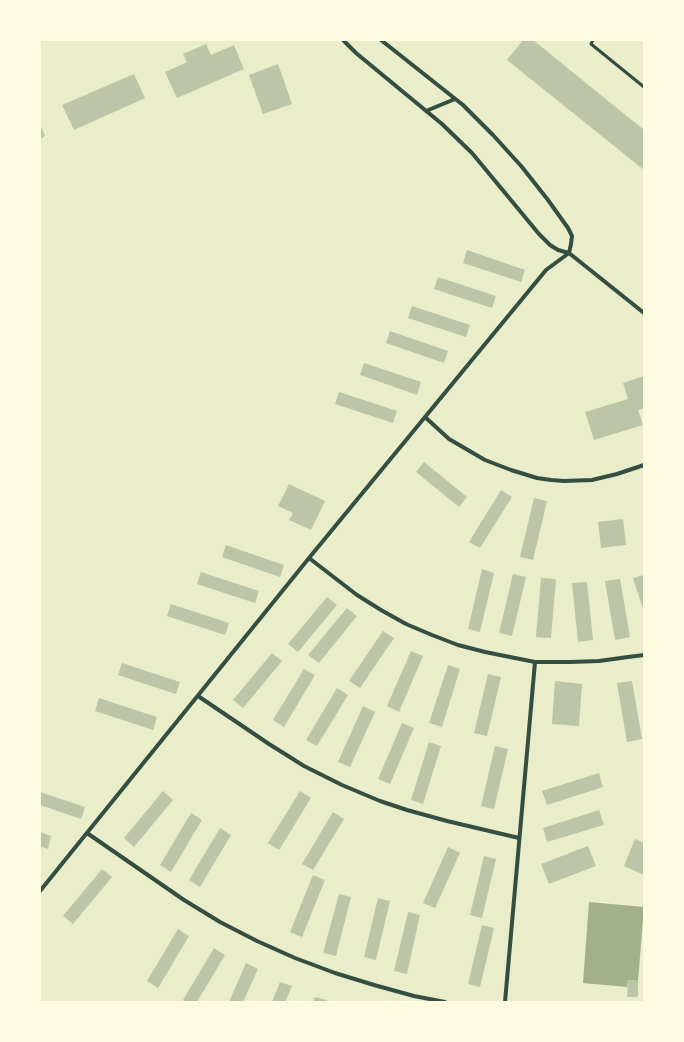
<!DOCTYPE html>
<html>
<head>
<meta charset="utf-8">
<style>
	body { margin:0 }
	#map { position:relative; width:684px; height:1042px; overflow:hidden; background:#e9edc9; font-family:"Fira Sans Condensed",sans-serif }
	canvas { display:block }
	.frame { position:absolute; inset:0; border:41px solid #fefae0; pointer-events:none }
</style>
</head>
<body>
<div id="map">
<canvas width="684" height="1042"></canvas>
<div class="frame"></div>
</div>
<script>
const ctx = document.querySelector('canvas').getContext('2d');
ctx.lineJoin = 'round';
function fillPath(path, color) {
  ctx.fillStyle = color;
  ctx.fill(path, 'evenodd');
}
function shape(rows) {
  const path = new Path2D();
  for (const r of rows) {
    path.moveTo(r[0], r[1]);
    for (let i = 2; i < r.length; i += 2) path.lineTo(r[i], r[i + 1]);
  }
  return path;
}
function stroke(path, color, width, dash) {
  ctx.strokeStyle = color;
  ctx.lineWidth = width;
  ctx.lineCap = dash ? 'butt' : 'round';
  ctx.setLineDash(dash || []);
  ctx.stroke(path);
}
const water = shape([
	[589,902,644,907,638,981,628,980,627,987,583,983]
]);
const building = shape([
	[523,40,533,40,644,130,644,170,507,60],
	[206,44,211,55,234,45,244,69,177,98,165,72,187,62,183,54],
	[278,64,292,104,263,114,249,75],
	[134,74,145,98,74,130,62,105],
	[40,124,45,136,40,139],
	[467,250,525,270,521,282,463,263],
	[438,277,496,296,492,308,434,289],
	[412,306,470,325,466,337,408,318],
	[390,331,448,351,444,363,386,343],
	[364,363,421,382,417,395,360,375],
	[644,376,644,408,638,410,643,425,594,440,585,412,628,399,623,383],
	[339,392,397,411,393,423,335,404],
	[424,462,467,497,459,507,416,472],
	[289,484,325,501,311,530,289,520,293,513,278,506],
	[501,490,512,497,480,548,469,542],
	[534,498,547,501,533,560,520,557],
	[623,519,626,545,601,548,598,522],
	[226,545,284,565,280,577,222,557],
	[482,569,494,573,480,632,468,629],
	[201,572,259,591,255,603,197,584],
	[513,574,526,577,512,636,499,633],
	[644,575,644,612,633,578],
	[541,578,556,579,551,638,536,637],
	[620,579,630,637,615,640,605,581],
	[587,582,593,640,578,642,572,583],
	[327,597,337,605,298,652,288,644],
	[171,604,229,623,225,635,167,616],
	[347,608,357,616,319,663,308,655],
	[383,631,394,638,360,688,349,681],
	[411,651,423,656,399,712,387,706],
	[272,653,282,661,243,708,233,700],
	[122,663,180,682,176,694,118,675],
	[448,665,460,669,442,727,429,723],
	[304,669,315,675,284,727,273,720],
	[488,674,501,677,487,736,474,733],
	[555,681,582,684,579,726,552,724],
	[632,681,642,739,627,742,617,683],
	[337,688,348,695,317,746,306,740],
	[99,698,157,717,153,730,95,711],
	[363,706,375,712,350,767,338,762],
	[402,723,414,728,390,784,378,779],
	[429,742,441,746,423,804,411,800],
	[495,746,508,749,494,809,481,806],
	[599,773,603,787,547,805,542,791],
	[163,791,173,800,134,847,124,838],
	[300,791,311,798,279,850,268,843],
	[40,792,85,807,81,819,40,805],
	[599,810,604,825,547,842,543,828],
	[333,812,344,819,313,870,302,864],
	[191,813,202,820,171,872,160,865],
	[220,828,231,835,200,887,189,880],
	[40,832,51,836,48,849,40,846],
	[635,839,644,843,644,875,624,866],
	[588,846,596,866,549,884,541,864],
	[448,847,460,853,435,908,423,903],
	[484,856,496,859,482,918,470,915],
	[102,869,112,877,73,924,63,916],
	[313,875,325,880,302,937,290,932],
	[339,894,351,897,336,956,323,953],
	[378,898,390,901,376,960,364,957],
	[408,912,420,915,407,974,394,971],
	[482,925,494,928,480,987,468,984],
	[178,929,189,936,158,988,147,981],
	[214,948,225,955,197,1002,186,1002,183,1000],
	[246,963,258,969,243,1002,229,1002],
	[628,980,638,981,638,997,627,997],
	[280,982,292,986,285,1002,272,1002],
	[315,997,327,1000,327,1002,313,1002]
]);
const service = shape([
	[593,40,591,44,644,87]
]);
const minor = shape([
	[343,40,356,53,442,124,472,153,539,234,550,245,558,250,569,253,644,313],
	[426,111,455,99],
	[425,417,449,439,485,460,511,470,537,478,551,480,564,481,592,480,617,474,644,465],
	[309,558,357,595,381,610,406,624,432,635,458,645,485,652,535,662,570,662,599,661,628,657,644,655],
	[198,696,269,744,304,766,342,785,380,801,407,810,447,821,519,838],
	[87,833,184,900,220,922,257,941,295,958,335,973,374,985,414,996,445,1002],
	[40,891,309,558,546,270,569,253,571,244,572,236,568,228,548,200,522,167,493,135,463,105,381,40],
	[505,1002,535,662]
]);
fillPath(water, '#a3b18a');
fillPath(building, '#bcc5a7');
stroke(service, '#344e41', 3);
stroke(minor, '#344e41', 4);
</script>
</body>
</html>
